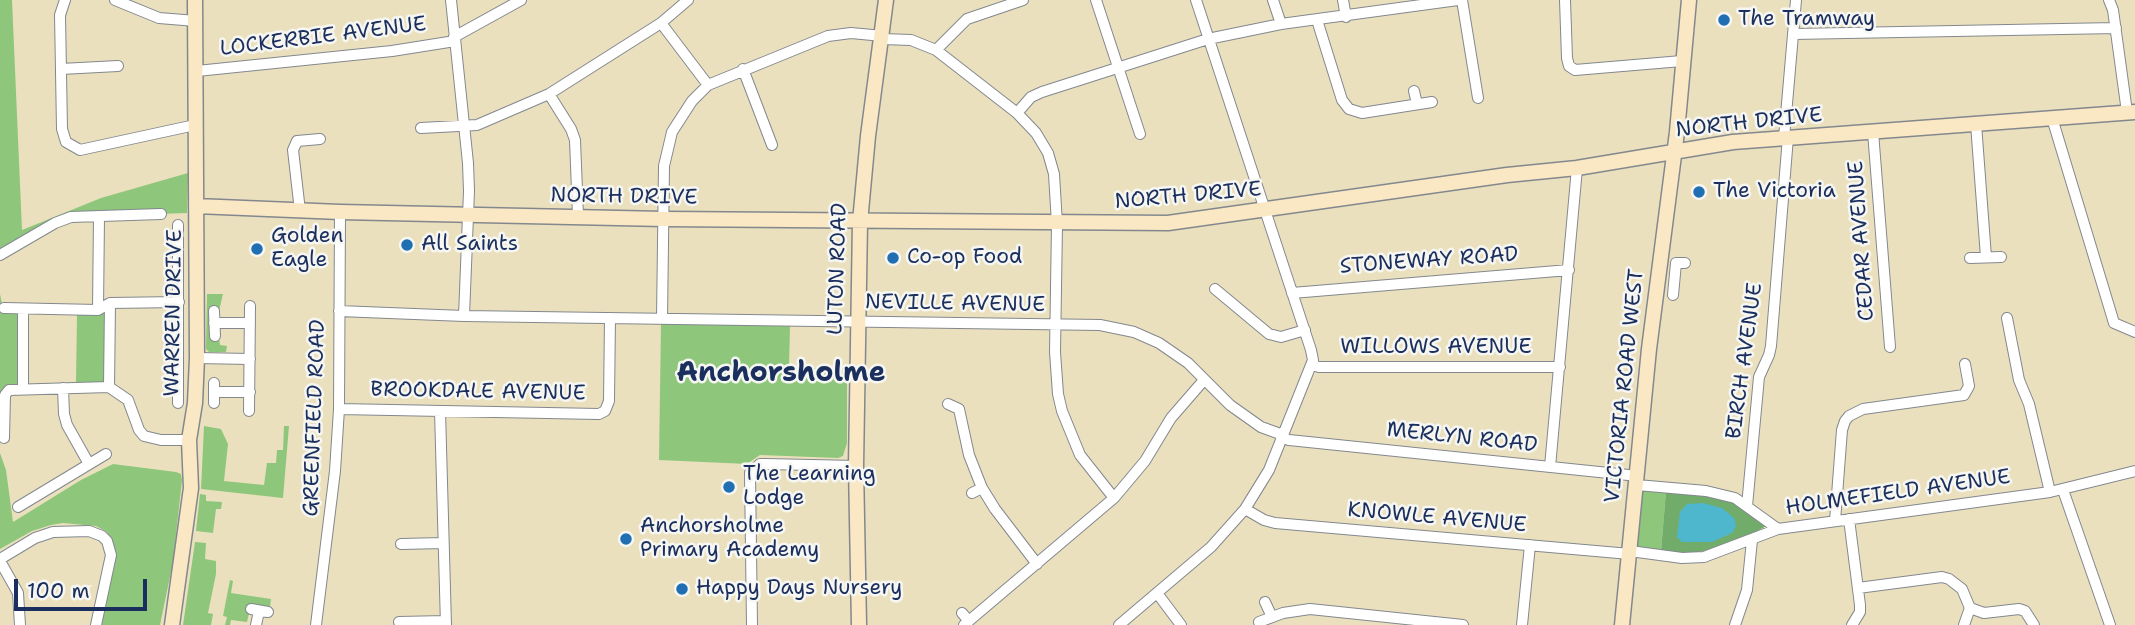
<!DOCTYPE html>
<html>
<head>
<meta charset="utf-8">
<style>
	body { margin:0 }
	#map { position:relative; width:2135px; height:625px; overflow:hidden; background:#ebe0be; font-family:"Shantell Sans",sans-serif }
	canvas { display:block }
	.scale { position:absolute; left:14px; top:579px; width:133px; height:32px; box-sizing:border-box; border:4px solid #1b2f5e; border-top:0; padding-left:9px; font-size:21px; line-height:24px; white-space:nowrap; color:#1b2f5e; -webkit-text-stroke:5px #f6f6f2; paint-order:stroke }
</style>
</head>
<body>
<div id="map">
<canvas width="2135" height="625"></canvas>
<div class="scale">100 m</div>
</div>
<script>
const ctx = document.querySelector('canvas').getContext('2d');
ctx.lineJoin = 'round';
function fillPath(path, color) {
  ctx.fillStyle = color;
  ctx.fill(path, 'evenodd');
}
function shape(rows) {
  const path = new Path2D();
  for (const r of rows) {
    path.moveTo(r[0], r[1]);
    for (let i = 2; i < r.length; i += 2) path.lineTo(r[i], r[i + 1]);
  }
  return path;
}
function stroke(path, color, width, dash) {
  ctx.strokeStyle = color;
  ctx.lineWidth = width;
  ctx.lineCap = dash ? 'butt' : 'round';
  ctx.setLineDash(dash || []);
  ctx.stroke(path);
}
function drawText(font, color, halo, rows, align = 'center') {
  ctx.font = font + ' "Shantell Sans",sans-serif';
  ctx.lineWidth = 5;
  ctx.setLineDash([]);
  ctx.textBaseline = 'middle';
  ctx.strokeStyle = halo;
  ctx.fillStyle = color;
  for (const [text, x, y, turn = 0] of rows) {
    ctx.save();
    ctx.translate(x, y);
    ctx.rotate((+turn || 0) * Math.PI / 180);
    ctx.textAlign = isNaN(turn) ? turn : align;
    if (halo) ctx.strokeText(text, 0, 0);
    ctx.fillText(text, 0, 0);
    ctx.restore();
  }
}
const green = shape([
	[0,0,12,0,22,230,101,198,188,173,187,213,71,217,0,255],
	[0,294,3,309,23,309,23,389,3,389,0,419],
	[207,294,223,294,219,311,215,311,220,345,227,346,226,352,209,352,206,349],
	[77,314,107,314,105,381,102,382,76,382],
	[661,323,790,326,789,368,847,368,847,443,843,456,838,458,760,455,747,464,659,460],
	[204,426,221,429,228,444,224,481,264,485,267,463,276,463,277,450,283,450,284,426,289,426,283,498,201,489],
	[0,453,6,470,13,522,81,480,113,464,176,472,181,474,182,480,173,562,160,625,101,625,116,555,113,542,107,532,96,526,63,523,51,525,32,531,0,549],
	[1643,489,1666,491,1661,551,1636,548],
	[200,494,206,495,206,501,222,502,221,509,216,509,213,533,196,531],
	[195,542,206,543,205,559,216,561,216,574,208,613,213,614,211,625,183,625],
	[230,580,233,581,231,593,271,599,270,607,251,604,247,622,231,620,230,625,225,625,227,617,223,616]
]);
const forest = shape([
	[1666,491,1706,494,1730,500,1766,526,1749,536,1718,548,1688,554,1661,551]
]);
const water = shape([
	[1703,503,1722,508,1734,518,1736,526,1732,533,1712,542,1682,542,1677,537,1680,512,1687,504]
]);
const street = shape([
	[65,0,60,15,62,129,66,142,80,150,195,125],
	[115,0,159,18,196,21],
	[451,0,468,163,469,191,464,316],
	[1096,0,1140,134],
	[1273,0,1281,24],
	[1343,0,1346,17],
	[1462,0,1478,98],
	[1565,0,1567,58,1569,66,1575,70,1682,61],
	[2109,0,2113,10,2127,112],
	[1317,20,1342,100,1349,109,1362,113,1432,102],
	[661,23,708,85],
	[1793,34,2116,28],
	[454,37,521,0],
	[882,39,911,40,936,50,1017,113,1036,133,1048,153,1054,174,1057,224,1055,352,1058,394,1062,411,1080,455,1114,498],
	[936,50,967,19,1023,0],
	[61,69,118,66],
	[743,69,772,145],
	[197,71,392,51,455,41],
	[1414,91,1417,104],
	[549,94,571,129,575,140,578,216],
	[1017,113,1031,97,1042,92,1208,39,1281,24,1458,0],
	[2052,118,2114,323,2135,332],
	[1976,124,1986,257],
	[421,128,477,125,549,94,661,23,688,0],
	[1873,132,1890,347],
	[1784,138,1796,0],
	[300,211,293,150,297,141,320,139],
	[178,225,178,403],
	[0,255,55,223,71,217,161,214],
	[1970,258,2001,257],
	[1215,289,1269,334,1281,337,1305,330],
	[1292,293,1569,270],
	[1673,295,1676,263,1685,263],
	[110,303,179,302],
	[4,308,98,310,110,303],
	[98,310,99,216],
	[214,311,215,336],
	[339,311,464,316,1100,325,1134,332,1159,343,1188,363,1230,405,1261,427,1283,435],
	[2007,318,2019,380,2029,404,2050,492],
	[662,319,664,166,672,132,692,101,708,85,828,36,851,33,883,36],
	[214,323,250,323],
	[197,358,250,359],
	[1312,365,1319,367,1560,367],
	[109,387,110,303],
	[63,388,64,414,67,425,89,464],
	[23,389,23,309],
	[214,392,250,392],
	[214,403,214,383],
	[948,404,959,409,969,455,982,488,995,509,1037,564],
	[339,409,599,414,605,411,609,401,610,318],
	[249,411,250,306],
	[440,411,446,625],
	[4,438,5,395,9,390,109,387,128,400,139,430,144,436,161,440,189,440],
	[1283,438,1289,440,1638,476],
	[1550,467,1577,168],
	[1637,485,1706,491,1735,498,1778,529],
	[2063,490,2110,625],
	[972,493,982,488],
	[1747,506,1759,377,1769,355,1771,346,1788,137],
	[18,507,106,454],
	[1245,509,1264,520,1275,523,1630,554],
	[1849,519,1860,605,1860,612,1852,625],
	[1835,521,1842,430,1845,421,1849,416,1863,409,1964,395,1969,386,1965,364],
	[401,544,443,543],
	[1630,551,1682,558,1704,557,1778,529,2050,492,2135,471],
	[0,559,35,538,53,532,89,531,102,536,107,541,111,555,96,625],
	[0,561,18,593,20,625],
	[1858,588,1942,577,1949,579,1962,589,1970,608,1984,613,2019,609,2025,611,2034,625],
	[1157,593,1181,625],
	[1265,602,1272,617],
	[251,609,268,612],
	[962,613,969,621],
	[399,622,446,621],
	[1259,622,1283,613,1310,609,1463,625],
	[256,625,259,611],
	[316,625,335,471,339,409,340,212],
	[752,625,750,473,760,464,766,464,856,466],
	[964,625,1114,498,1145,461,1171,418,1204,380],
	[1119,625,1211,547,1245,509,1269,470,1313,360,1311,350,1196,0],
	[1522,625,1530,545],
	[1735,625,1747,590,1752,540],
	[1964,625,1970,608]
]);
const secondary = shape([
	[196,206,340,212,664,219,1168,223,1507,175,1577,168,1733,142,2135,112],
	[172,625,191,488,189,440,195,403,197,358,195,0],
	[859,625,856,466,860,222,868,136,886,0],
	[1622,625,1649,349,1677,132,1689,0]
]);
const markers = [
	[1724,20,7,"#1f6fb2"],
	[1699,192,7,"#1f6fb2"],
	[407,245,7,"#1f6fb2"],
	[257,249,7,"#1f6fb2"],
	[893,258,7,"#1f6fb2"],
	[729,487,7,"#1f6fb2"],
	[626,539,7,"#1f6fb2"],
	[682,589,7,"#1f6fb2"]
];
const poiNames = [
	["The Tramway",1738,20],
	["The Victoria",1713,192],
	["Golden",271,237],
	["Eagle",271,261],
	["All Saints",421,245],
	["Co-op Food",907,258],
	["The Learning",743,475],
	["Lodge",743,499],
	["Anchorsholme",640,527],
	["Primary Academy",640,551],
	["Happy Days Nursery",696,589]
];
const streetNames = [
	["LOCKERBIE AVENUE",323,37,-7],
	["NORTH DRIVE",1749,123,-6],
	["NORTH DRIVE",1188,196,-5],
	["NORTH DRIVE",624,197,1],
	["CEDAR AVENUE",1862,241,-94],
	["STONEWAY ROAD",1429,261,-4],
	["LUTON ROAD",838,269,-88],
	["NEVILLE AVENUE",955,304,1],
	["WARREN DRIVE",174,313,-89],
	["WILLOWS AVENUE",1436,348],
	["BIRCH AVENUE",1745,361,-82],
	["VICTORIA ROAD WEST",1625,386,-84],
	["BROOKDALE AVENUE",478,392,1],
	["GREENFIELD ROAD",315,418,-88],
	["MERLYN ROAD",1462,438,6],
	["HOLMEFIELD AVENUE",1898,493,-8],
	["KNOWLE AVENUE",1437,518,5]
];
const districtNames = [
	["Anchorsholme",781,374]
];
fillPath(green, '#8ec77b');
fillPath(forest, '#72ac6b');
fillPath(water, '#4fb7cd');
stroke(street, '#83888e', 12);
stroke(secondary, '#83888e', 17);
stroke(street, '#fff', 10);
stroke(secondary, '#fae7c3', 14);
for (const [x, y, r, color] of markers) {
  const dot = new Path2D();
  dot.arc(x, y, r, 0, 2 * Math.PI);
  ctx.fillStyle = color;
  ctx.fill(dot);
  stroke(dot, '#f6f6f2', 2.5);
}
drawText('21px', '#1b2f5e', '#f6f6f2', poiNames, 'left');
drawText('21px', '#1b2f5e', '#f6f6f2', streetNames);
drawText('bold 28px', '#1b2f5e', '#f6f6f2', districtNames);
</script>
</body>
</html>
